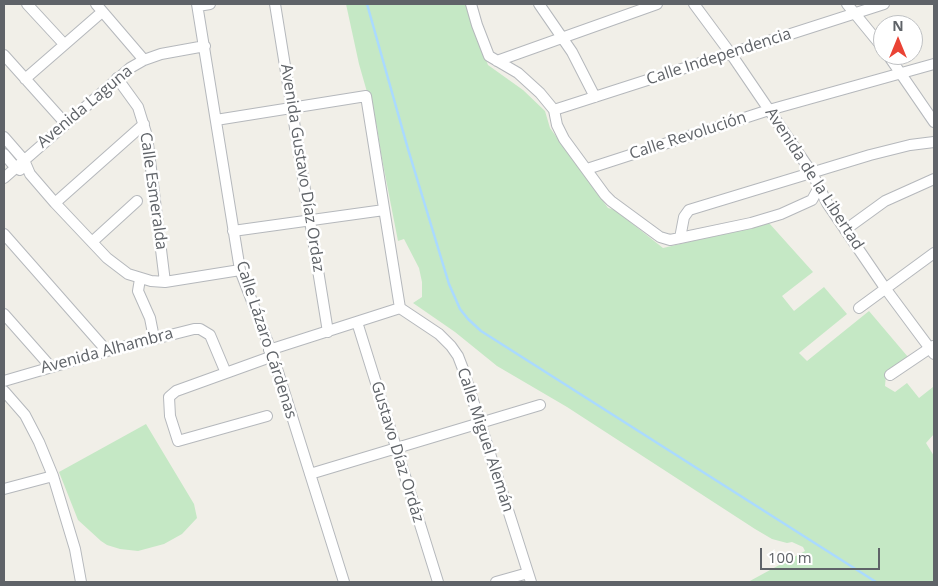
<!DOCTYPE html>
<html>
<head>
<meta charset="utf-8">
<style>
	body { margin:0 }
	#map { position:relative; width:938px; height:586px; overflow:hidden; background:#f1efe8; font-family:"Open Sans",sans-serif }
	canvas { display:block }
	.frame { position:absolute; inset:0; border:5px solid #5f6368; pointer-events:none }
	.north { position:absolute; left:873px; top:15px; width:50px; height:50px; box-sizing:border-box; background:#fff; border:1px solid #bfc1c3; border-radius:50%; rotate:0deg; font-size:14px; font-weight:700; line-height:20px; text-align:center; color:#5f6368 }
	.north::after { content:''; display:block; margin:auto; width:18px; height:22px; background:#ea4335; clip-path:polygon(50% 0,100% 100%,50% 72%,0 100%) }
	.scale { position:absolute; left:760px; top:548px; width:120px; height:22px; box-sizing:border-box; border:2px solid #5f6368; border-top:0; padding-left:6px; font-size:15px; line-height:18px; white-space:nowrap; color:#5f6368; -webkit-text-stroke:4px #fff; paint-order:stroke }
</style>
</head>
<body>
<div id="map">
<canvas width="938" height="586"></canvas>
<div class="frame"></div>
<div class="north">N</div>
<div class="scale">100 m</div>
</div>
<script>
const ctx = document.querySelector('canvas').getContext('2d');
ctx.lineJoin = 'round';
function fillPath(path, color) {
  ctx.fillStyle = color;
  ctx.fill(path, 'evenodd');
}
function shape(rows) {
  const path = new Path2D();
  for (const r of rows) {
    path.moveTo(r[0], r[1]);
    for (let i = 2; i < r.length; i += 2) path.lineTo(r[i], r[i + 1]);
  }
  return path;
}
function stroke(path, color, width, dash) {
  ctx.strokeStyle = color;
  ctx.lineWidth = width;
  ctx.lineCap = dash ? 'butt' : 'round';
  ctx.setLineDash(dash || []);
  ctx.stroke(path);
}
function drawText(font, color, halo, rows, align = 'center') {
  ctx.font = font + ' "Open Sans",sans-serif';
  ctx.lineWidth = 5;
  ctx.setLineDash([]);
  ctx.textBaseline = 'middle';
  ctx.strokeStyle = halo;
  ctx.fillStyle = color;
  for (const [text, x, y, turn = 0] of rows) {
    ctx.save();
    ctx.translate(x, y);
    ctx.rotate((+turn || 0) * Math.PI / 180);
    ctx.textAlign = isNaN(turn) ? turn : align;
    if (halo) ctx.strokeText(text, 0, 0);
    ctx.fillText(text, 0, 0);
    ctx.restore();
  }
}
const green = shape([
	[346,4,467,4,475,31,488,65,523,90,545,111,550,128,608,208,615,210,663,248,769,223,813,272,782,296,794,311,824,287,847,314,799,353,807,361,869,311,908,357,886,375,885,386,895,392,907,383,919,398,933,387,934,389,934,434,926,443,934,456,934,582,748,582,805,551,803,547,792,542,787,543,772,539,755,529,567,407,497,366,455,332,413,303,422,297,422,282,419,268,404,239,398,241,381,154,377,127,359,64],
	[146,424,194,504,197,518,182,534,164,544,138,551,120,549,107,545,101,541,78,520,59,472]
]);
const stream = shape([
	[367,4,408,149,449,284,460,309,468,319,481,331,876,582]
]);
const minor = shape([
	[27,4,64,44],
	[96,4,144,60],
	[197,4,240,270,273,356,344,582],
	[275,4,328,332],
	[471,4,477,25,489,56,518,73,540,93,554,110,557,125,564,139,605,195,611,201,660,237,670,240,680,238,751,223,781,214,812,200,818,189,818,185],
	[539,4,572,52,595,97],
	[694,4,731,54,812,173,827,203,885,288,934,354],
	[847,4,883,48],
	[198,6,210,4],
	[4,55,65,123],
	[888,55,934,122],
	[497,61,657,4],
	[117,78,138,107,147,136,165,282],
	[25,79,102,12],
	[554,110,884,4],
	[216,120,366,96,400,308,439,334,451,346,458,356,463,369,531,582],
	[4,137,24,160,30,174,55,203,107,258,128,274,151,281,165,282,240,270],
	[4,154,15,167,20,170],
	[587,169,769,110,934,64],
	[4,178,130,68,144,60,161,54,205,46],
	[55,203,144,124],
	[845,230,885,201,934,179],
	[233,231,384,210],
	[4,234,107,351],
	[680,238,684,217,689,210,870,155,910,145,934,142],
	[92,242,137,201],
	[140,279,138,291,150,318,154,338],
	[859,308,934,253],
	[4,314,50,366],
	[357,322,438,582],
	[269,350,400,308],
	[890,375,933,346],
	[4,381,107,351,194,329,200,329,210,335,226,373],
	[4,391,25,415,39,442,53,476,75,549,81,582],
	[267,416,178,441,170,416,169,397,176,391,273,356],
	[310,474,540,405],
	[4,489,53,476],
	[496,582,528,573]
]);
const streetNames = [
	["Calle Independencia",719,57,-18],
	["Avenida Laguna",85,107,-40],
	["Calle Revolución",688,136,-18],
	["Avenida Gustavo Díaz Ordaz",302,168,81],
	["Avenida de la Libertad",814,179,57],
	["Calle Esmeralda",153,191,82],
	["Calle Lázaro Cárdenas",266,340,72],
	["Avenida Alhambra",107,351,-15],
	["Calle Miguel Alemán",485,440,72],
	["Gustavo Díaz Ordáz",397,452,73]
];
fillPath(green, '#c5e8c5');
stroke(stream, '#aadaff', 2.5);
stroke(minor, '#b5b8bc', 12);
stroke(minor, '#fff', 10);
drawText('16px', '#5f6368', '#fff', streetNames);
</script>
</body>
</html>
